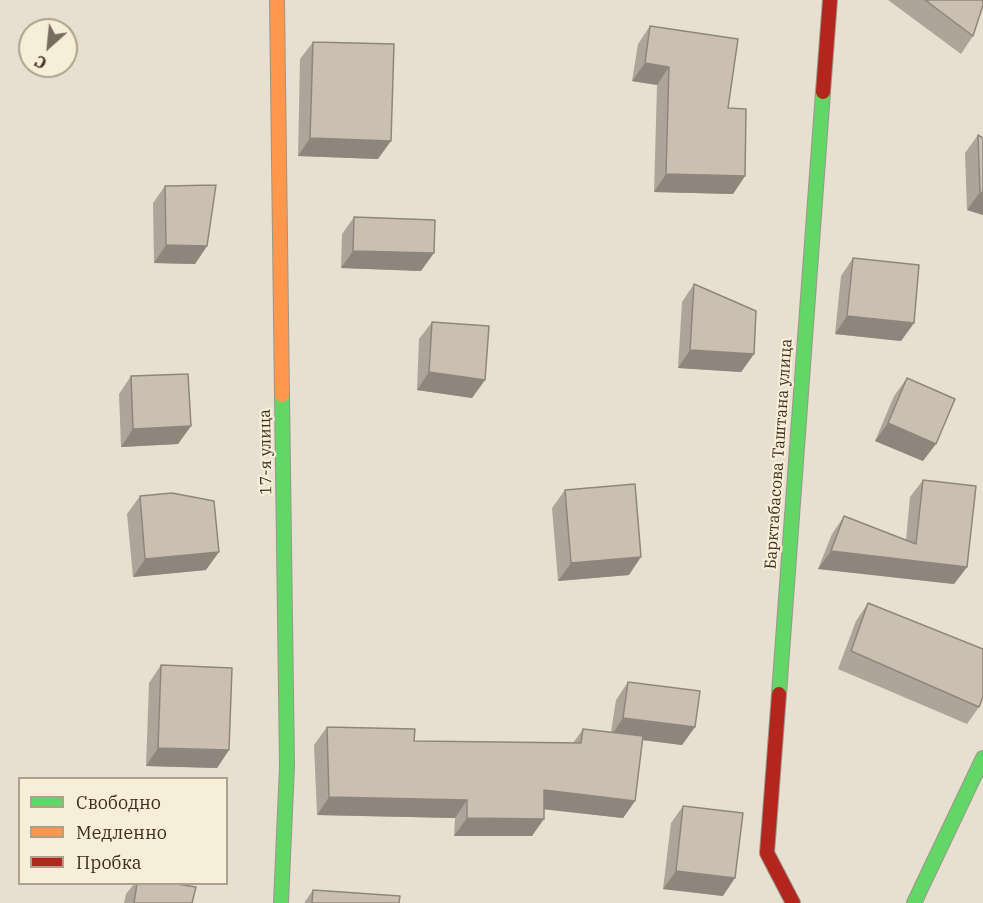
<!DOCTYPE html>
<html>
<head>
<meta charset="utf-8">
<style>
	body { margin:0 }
	#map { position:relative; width:983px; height:903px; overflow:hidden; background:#e7e0d1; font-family:"IBM Plex Serif",serif }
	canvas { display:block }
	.legend { position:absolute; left:18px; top:777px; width:210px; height:108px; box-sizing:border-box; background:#f7eed8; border:2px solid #ada18e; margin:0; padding:8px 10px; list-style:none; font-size:18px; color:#3d2e20 }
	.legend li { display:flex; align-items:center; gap:12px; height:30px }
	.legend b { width:30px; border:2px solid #ada18e }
	.north { position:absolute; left:18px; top:18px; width:60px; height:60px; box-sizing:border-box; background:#f7eed8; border:2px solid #ada18e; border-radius:50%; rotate:207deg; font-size:16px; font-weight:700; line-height:24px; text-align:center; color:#3d2e20 }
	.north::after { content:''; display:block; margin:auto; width:21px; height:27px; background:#786c5e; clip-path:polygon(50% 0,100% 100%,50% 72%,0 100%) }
</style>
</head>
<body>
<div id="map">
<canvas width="983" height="903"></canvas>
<ul class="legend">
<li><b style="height:8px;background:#63d668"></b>Свободно</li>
<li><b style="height:8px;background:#ff974d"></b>Медленно</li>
<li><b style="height:8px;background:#b3261e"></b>Пробка</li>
</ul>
<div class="north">С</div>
</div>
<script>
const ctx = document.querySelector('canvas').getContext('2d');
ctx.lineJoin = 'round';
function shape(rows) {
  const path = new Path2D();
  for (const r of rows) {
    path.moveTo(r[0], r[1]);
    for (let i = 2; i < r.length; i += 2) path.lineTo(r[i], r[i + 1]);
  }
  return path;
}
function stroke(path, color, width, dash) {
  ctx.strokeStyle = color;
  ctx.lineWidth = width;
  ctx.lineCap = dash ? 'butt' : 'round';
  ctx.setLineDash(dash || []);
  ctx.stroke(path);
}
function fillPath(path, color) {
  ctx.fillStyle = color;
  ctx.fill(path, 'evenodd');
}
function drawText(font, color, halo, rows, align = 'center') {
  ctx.font = font + ' "IBM Plex Serif",serif';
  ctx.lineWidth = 4.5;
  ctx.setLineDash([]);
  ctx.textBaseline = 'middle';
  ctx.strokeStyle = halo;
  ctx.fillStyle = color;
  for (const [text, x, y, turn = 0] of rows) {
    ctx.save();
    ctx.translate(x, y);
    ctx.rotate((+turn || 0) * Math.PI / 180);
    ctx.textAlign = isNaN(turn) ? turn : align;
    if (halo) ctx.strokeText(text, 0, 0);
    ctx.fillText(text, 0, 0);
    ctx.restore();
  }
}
const fast = shape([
	[779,694,823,92],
	[281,903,287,766,282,395],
	[914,903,983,758]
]);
const slow = shape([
	[277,0,282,395]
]);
const jam = shape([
	[823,92,830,0],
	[779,694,767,853,793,903]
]);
const wall = shape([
	[888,0,983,0,973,36,961,54],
	[650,26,728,108,745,176,733,194,654,192,657,85,632,81,638,44],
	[313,42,378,159,298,156,300,59],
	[978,135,983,215,967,210,965,153],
	[165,186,207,246,195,264,154,263,153,203],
	[354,217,421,271,341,268,342,234],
	[853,258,914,323,901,341,835,334,841,276],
	[694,284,754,354,741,372,678,368,682,302],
	[432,322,485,380,472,398,417,390,419,339],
	[131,376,191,426,178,444,121,447,119,394],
	[907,378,923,461,875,441,894,396],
	[923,480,967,567,954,584,818,569,832,534,844,516,906,540,910,497],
	[565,490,629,575,558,581,552,508],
	[140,496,206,570,133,577,127,514],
	[868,603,979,707,967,724,838,669,856,621],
	[161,665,229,750,217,768,146,766,149,683],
	[628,682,695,727,682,745,642,740,635,801,623,818,544,809,532,836,454,836,455,818,317,815,314,745,327,727,414,741,573,743,583,729,611,732,616,700],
	[683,806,723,896,663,889,671,823],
	[134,884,177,884,192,903,124,903,126,894],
	[313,890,399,903,304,903]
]);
const shadedWall = shape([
	[645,63,669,67,657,85,632,81],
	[310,138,391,141,378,159,298,156],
	[666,174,745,176,733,194,654,192],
	[980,192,983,193,983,215,967,210],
	[166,245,207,246,195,264,154,263],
	[353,251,434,253,421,271,341,268],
	[847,316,914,323,901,341,835,334],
	[690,350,754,354,741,372,678,368],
	[429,372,485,380,472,398,417,390],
	[888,423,936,444,923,461,875,441],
	[191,426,178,444,121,447,133,429],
	[831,551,967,567,954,584,818,569],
	[219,552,206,570,133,577,145,559],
	[641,557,629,575,558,581,571,563],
	[623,718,695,727,682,745,611,736],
	[158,748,229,750,217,768,146,766],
	[544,790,635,801,623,818,532,808],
	[329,797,467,800,455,818,317,815],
	[467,818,544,819,532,836,454,836],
	[676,871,735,878,723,896,663,889]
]);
const building = shape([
	[925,0,983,0,983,5,973,36,925,0],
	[650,26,738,39,728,108,746,109,745,176,666,174,669,67,645,63,650,26],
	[313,42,394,44,391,141,310,138,313,42],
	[978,135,983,138,983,193,980,192,978,135],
	[216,185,207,246,166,245,165,186,216,185],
	[354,217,435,220,434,253,353,251,354,217],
	[853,258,919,265,914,323,847,316,853,258],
	[694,284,756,311,754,354,690,350,694,284],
	[432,322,489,326,485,380,429,372,432,322],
	[188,374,191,426,133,429,131,376,188,374],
	[907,378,955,399,936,444,888,423,907,378],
	[923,480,976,486,967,567,831,551,844,516,916,544,923,480],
	[635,484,641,557,571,563,565,490,635,484],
	[172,493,214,501,219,552,145,559,140,496,172,493],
	[868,603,983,649,983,697,979,707,851,651,868,603],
	[161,665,232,668,229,750,158,748,161,665],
	[628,682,700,691,695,727,623,718,628,682],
	[327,727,415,729,414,741,581,743,583,729,643,736,635,801,544,790,544,819,467,818,467,800,329,797,327,727],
	[683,806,743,813,735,878,676,871,683,806],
	[137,884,177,884,196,887,192,903,134,903,137,884],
	[313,890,400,896,399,903,312,903,313,890]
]);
const streetNames = [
	["17-я улица",266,452,-91],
	["Барктабасова Таштана улица",779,454,-86]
];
stroke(fast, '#9c958a', 16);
stroke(slow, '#9c958a', 16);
stroke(jam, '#9c958a', 16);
stroke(fast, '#63d668', 14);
stroke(slow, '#ff974d', 14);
stroke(jam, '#b3261e', 14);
fillPath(wall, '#afa499');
fillPath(shadedWall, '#8e867d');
fillPath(building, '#cbbfb2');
stroke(building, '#8e867d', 1.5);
drawText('16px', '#3d2e20', '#f7eed8', streetNames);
</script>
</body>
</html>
